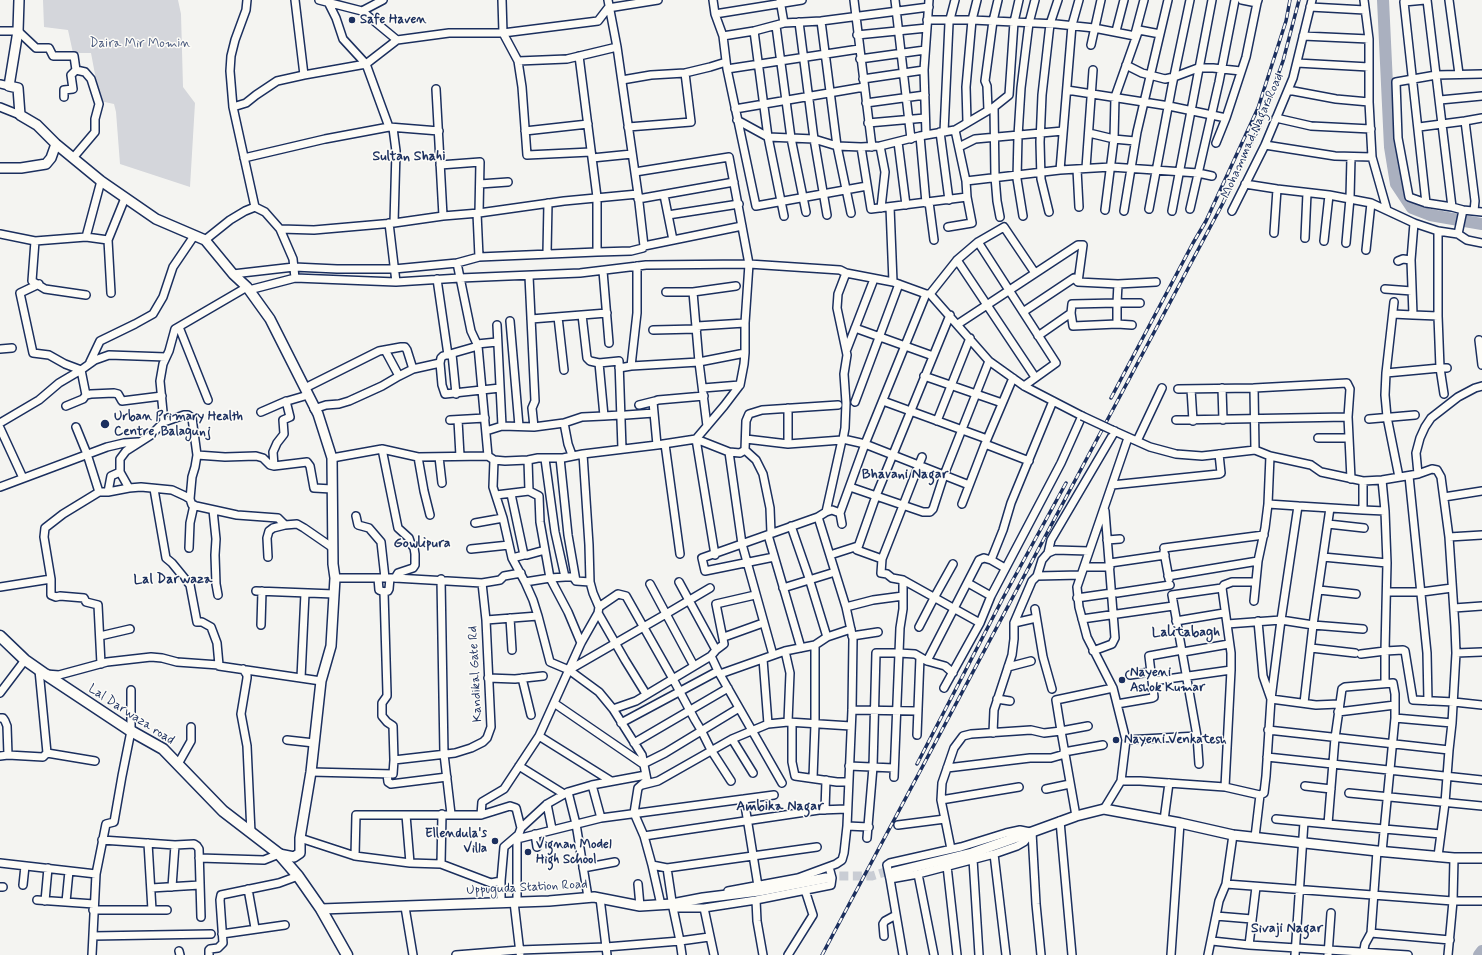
<!DOCTYPE html>
<html>
<head>
<meta charset="utf-8">
<style>
	body { margin:0 }
	canvas { display:block; background:#f4f4f1 }
</style>
</head>
<body>
<canvas width="1482" height="955"></canvas>
<script>
const ctx = document.querySelector('canvas').getContext('2d');
ctx.lineJoin = 'round';
function fillPath(path, color) {
  ctx.fillStyle = color;
  ctx.fill(path, 'evenodd');
}
function shape(rows) {
  const path = new Path2D();
  for (const r of rows) {
    path.moveTo(r[0], r[1]);
    for (let i = 2; i < r.length; i += 2) path.lineTo(r[i], r[i + 1]);
  }
  return path;
}
function stroke(path, color, width, dash) {
  ctx.strokeStyle = color;
  ctx.lineWidth = width;
  ctx.lineCap = dash ? 'butt' : 'round';
  ctx.setLineDash(dash || []);
  ctx.stroke(path);
}
function drawText(font, color, halo, rows, align = 'center') {
  ctx.font = font + ' Mynerve,sans-serif';
  ctx.lineWidth = 3;
  ctx.setLineDash([]);
  ctx.textBaseline = 'middle';
  ctx.strokeStyle = halo;
  ctx.fillStyle = color;
  for (const [text, x, y, turn = 0] of rows) {
    ctx.save();
    ctx.translate(x, y);
    ctx.rotate((+turn || 0) * Math.PI / 180);
    ctx.textAlign = isNaN(turn) ? turn : align;
    if (halo) ctx.strokeText(text, 0, 0);
    ctx.fillText(text, 0, 0);
    ctx.restore();
  }
}
const green = shape([
	[43,0,178,0,181,14,183,87,195,103,190,187,120,164,116,112,114,104,100,101,91,53,73,53,68,30,44,27]
]);
const river = shape([
	[1383,0,1390,147,1396,184,1412,208,1430,215,1482,224],
	[1479,955,1482,951]
]);
const tertiaryTunnel = shape([
	[826,878,839,876,872,876,885,872,894,872]
]);
const minor = shape([
	[247,0,246,10,235,40,231,56,230,71,233,107,255,207,265,212,280,229,293,259,295,278],
	[295,0,304,75],
	[319,0,362,11,397,40],
	[502,0,503,33,518,61,522,87,527,155,591,152],
	[713,0,715,14,723,36,727,69,756,206,867,186],
	[780,0,784,23],
	[854,0,872,147],
	[895,0,911,139],
	[1079,0,1072,25,1060,170,1111,167,1198,173,1212,176],
	[1242,0,1257,3,1258,0],
	[1364,0,1369,39,1369,102,1372,157,1387,210],
	[1425,0,1404,2,1426,203],
	[1427,0,1452,207],
	[1449,0,1459,74],
	[328,2,336,18,343,39,366,64,389,127],
	[1310,7,1365,10],
	[362,11,383,0],
	[715,14,802,0],
	[927,20,972,20,977,0],
	[821,21,837,146,851,213],
	[799,22,814,139,827,215],
	[776,26,791,138,806,212],
	[0,31,18,31,36,48,49,48,53,56,74,56,76,70,85,72,91,79,99,104,95,119,95,132,73,158],
	[754,31,768,137,784,216],
	[1116,31,1124,0],
	[1135,34,1144,0],
	[857,35,927,28],
	[723,36,754,31,784,23,821,21,929,7],
	[1303,36,1369,39],
	[1091,45,1101,0],
	[579,56,597,197,597,252],
	[860,59,925,50],
	[518,61,567,59,617,47],
	[1297,63,1369,67],
	[1126,65,1142,73,1165,79,1174,77,1198,68,1213,68,1241,71],
	[727,69,859,49],
	[1482,74,1436,75,1396,82,1398,138,1409,197,1426,203,1452,207,1463,210,1482,212],
	[863,79,924,70],
	[622,80,651,75,685,73,710,67,726,62],
	[0,84,9,86],
	[436,89,443,216],
	[1067,90,1169,106,1226,118,1246,57,1257,3],
	[1288,90,1336,99,1369,102],
	[64,97,64,90,73,89,71,75,76,70],
	[1440,100,1482,96],
	[866,103,925,95],
	[0,107,20,115],
	[233,107,246,103,256,95,277,81,304,75,366,64,397,40,449,33,503,33,598,21,608,8,658,0],
	[994,107,995,177,997,201,1000,217],
	[735,109,864,87],
	[988,110,987,86,985,81,993,21,998,0],
	[1276,118,1311,126,1371,129],
	[737,120,768,137,814,139,837,146,861,147,880,146,920,136,955,130,994,107,1009,95,1014,22,1019,0],
	[967,122,966,87,972,20,1056,24,1094,28,1135,36,1139,30,1160,34,1168,0],
	[868,123,925,118],
	[628,127,691,122,685,73],
	[1419,127,1465,121],
	[393,128,396,151,394,223],
	[525,131,588,124],
	[940,132,949,200],
	[944,132,949,23,955,0],
	[1089,133,1114,139,1135,141],
	[926,135,924,70,929,0],
	[920,136,926,203],
	[898,142,906,205],
	[1216,143,1226,118],
	[1265,145,1335,156,1372,157],
	[880,146,885,172,881,208],
	[861,147,871,209,967,197],
	[959,147,975,139,1063,131],
	[244,158,325,139,389,127,439,131],
	[592,158,632,154],
	[440,165,480,162,479,213],
	[1086,168,1093,70],
	[1077,169,1079,207],
	[635,172,729,157,749,264,745,323,745,353],
	[966,181,1060,170],
	[480,184,508,182],
	[1245,184,1277,189,1329,195,1371,203,1414,223,1438,231,1458,234,1463,210],
	[664,195,673,240],
	[638,199,734,182],
	[929,202,934,240],
	[890,207,893,282],
	[1149,209,1172,86,1190,0],
	[1190,209,1219,82,1235,0],
	[1105,210,1114,139,1115,97,1138,32],
	[1124,211,1137,132,1160,34],
	[1172,211,1212,0],
	[1232,211,1265,145,1293,78,1312,0],
	[1474,211,1475,201,1465,121,1482,118],
	[1049,212,1041,179,1040,142,1042,95,1050,24,1058,0],
	[477,213,479,257],
	[668,215,739,204],
	[1023,216,1017,179,1018,136,1021,88,1029,23,1035,0],
	[389,223,396,282],
	[948,227,972,223,967,197,966,181,955,130],
	[280,229,314,230,394,223,443,216,479,213,564,201,638,194],
	[1274,233,1277,189],
	[0,234,35,241,86,237,108,240,125,198],
	[1458,234,1467,240,1482,243],
	[86,237,101,181],
	[1305,238,1307,193],
	[108,240,111,293],
	[205,240,230,220,245,211,255,207],
	[35,241,32,281,45,289,86,295],
	[1324,241,1329,195],
	[978,242,1056,363,1024,386],
	[1346,243,1350,198,1351,157],
	[644,246,742,226],
	[1366,250,1371,203],
	[547,253,548,203],
	[957,260,1035,377],
	[1398,261,1403,259,1411,260],
	[603,271,609,343],
	[233,274,294,267,337,269,394,269,457,263,479,257,597,252,631,251,643,248,644,246,638,194,617,47,608,0],
	[529,276,535,401,532,408,534,427],
	[437,279,448,355],
	[39,284,20,293,33,353,49,355,65,364,81,370,86,395],
	[1118,284,1117,303,1117,324,1073,326,1071,313,1072,304,1117,303,1140,303],
	[1385,289,1412,291],
	[249,290,295,278,396,282,460,278,580,273,646,265,749,264,840,270,846,273,893,282,926,294,930,294,989,361,1024,386,1082,416,1061,463,991,596,980,623,944,688],
	[666,292,693,292,736,286],
	[930,294,957,260,978,242,1004,227,1035,273],
	[1023,312,1074,278,1078,282,1118,284,1156,282],
	[1393,314,1413,315,1411,260,1414,223],
	[582,315,587,358,590,361,599,363],
	[1413,315,1438,316,1438,231],
	[558,317,564,370],
	[531,319,607,313],
	[510,321,519,426],
	[958,324,1078,245,1083,245,1078,282],
	[1117,324,1132,325],
	[497,325,502,426],
	[697,326,745,323],
	[179,327,208,400],
	[855,328,933,356],
	[653,330,697,329],
	[1038,336,1071,313],
	[1479,340,1482,365],
	[477,344,497,342],
	[0,349,12,348],
	[847,349,874,279],
	[385,350,399,376],
	[452,354,456,394],
	[90,362,100,341,135,324,153,314,163,297,173,267,194,236],
	[440,363,441,358,443,356,478,346],
	[631,366,699,362,693,292],
	[619,368,631,366,637,313,637,266],
	[413,369,440,363,442,385,445,394,500,388],
	[1386,373,1394,302],
	[924,376,1002,403],
	[305,388,379,351,401,347,405,347,407,350,413,369,399,376,382,386,349,401,339,404,326,405,314,409],
	[703,388,740,385],
	[1222,388,1223,420],
	[1178,389,1254,388],
	[1191,389,1193,421],
	[1444,394,1440,368,1447,368],
	[883,401,987,439],
	[855,402,899,284],
	[639,405,655,401],
	[66,406,83,399,86,395,91,394,114,393,118,394,122,401,162,396],
	[261,412,284,402,308,395],
	[626,415,654,413],
	[604,416,620,415],
	[1369,419,1415,415],
	[450,420,485,418],
	[458,420,460,456],
	[1176,420,1348,417,1351,479],
	[937,421,970,338],
	[164,422,184,415,188,415,192,418,197,455,195,467,192,477,190,499],
	[0,423,39,400,59,383,81,370,95,360,109,355,166,357],
	[564,423,568,444,572,455],
	[76,427,87,454,99,492],
	[0,428,23,478],
	[1112,430,1150,447,1176,454,1202,456,1255,450,1270,456,1311,465,1321,472,1363,481,1382,480,1418,474,1432,469,1437,470,1441,477,1449,537,1455,627,1456,653,1452,723],
	[486,431,502,426,534,427,564,423,582,417,604,416,599,363,619,361,622,449],
	[1318,438,1349,438],
	[746,439,788,444,842,440],
	[843,439,865,444,969,485],
	[1137,441,1162,388],
	[665,444,680,554],
	[788,444,788,408],
	[985,444,1029,461],
	[657,445,653,402,658,400,704,396],
	[382,449,398,528,409,538,411,544,414,548,415,554,415,565,413,568,398,573,395,578],
	[745,450,756,460,763,474,770,508,771,533],
	[1255,450,1254,388,1347,383,1350,389,1348,417],
	[729,452,742,544,773,655],
	[583,454,589,545,590,582],
	[197,455,225,457,256,456,263,458,270,465,274,466,307,462,310,466,314,488,332,489],
	[488,456,494,460,505,461,528,460,538,458,563,458,583,454,657,445,696,439,724,406,740,385,744,364,745,353,699,362,707,426],
	[418,457,424,491,430,515],
	[439,457,442,483],
	[922,457,882,559,857,550,876,496,950,315],
	[332,458,382,449,418,457,488,456,478,346,471,331,457,263],
	[560,458,568,535,576,581],
	[545,459,555,532,565,577],
	[494,460,493,487,503,518,512,558,525,582,533,600,538,616,550,662,569,670,599,692,613,709,642,755,647,780,638,788,634,813,644,836,652,865,667,868,673,908,680,941,606,947,607,955],
	[528,460,529,491],
	[274,466,273,452,277,443,284,434,283,420,290,417,286,401],
	[120,472,129,488,141,487,172,490,185,496,190,499,192,505,196,506,237,515,278,518,285,525,297,524,304,528,333,548],
	[1418,474,1416,453,1420,438,1425,427,1431,418,1458,397,1475,388,1482,386],
	[1409,476,1427,653,1428,701],
	[1399,477,1387,417,1385,395,1386,373,1440,368,1438,316],
	[1382,480,1385,511,1387,563,1385,651,1403,650,1405,651,1413,700,1454,702,1482,705],
	[1112,485,1219,474,1221,473,1219,454],
	[0,487,107,447,124,443,138,442],
	[850,487,923,512,930,512,933,509,944,475,989,361],
	[154,489,166,558,172,563,190,585,197,622,202,622,211,627,217,643,219,665],
	[108,492,129,488],
	[511,494,524,555],
	[496,495,529,491,539,496,540,522,550,578,568,612,581,643],
	[1444,497,1482,491],
	[962,504,985,444,1013,378],
	[1268,504,1298,506],
	[213,510,216,539,215,555,216,584,218,595],
	[1363,510,1385,511],
	[826,512,832,510,840,513,865,444,926,294],
	[840,513,842,524],
	[356,516,358,525,369,528,381,542,385,578],
	[475,523,503,518],
	[1328,524,1364,528],
	[791,526,808,575,827,637],
	[768,535,801,648],
	[1449,537,1482,535],
	[1107,540,1120,539],
	[189,548,190,523,194,505],
	[1164,548,1264,535],
	[471,549,509,545],
	[1164,552,1169,579],
	[1048,553,1051,540,1115,431],
	[715,555,696,439,729,452,740,453,745,450,746,421,749,414,762,410,838,405],
	[830,555,858,546],
	[268,557,267,538,269,531,273,528,285,525],
	[774,557,705,571,702,558,818,517,826,512,842,440,843,439,845,428,846,403,844,374,847,355,837,308,838,294,846,273],
	[1323,557,1387,563],
	[512,558,524,555,527,555,545,550],
	[882,559,881,573,887,574,892,578,903,580,980,623],
	[991,560,1003,530,1011,503,1053,401],
	[1110,563,1165,555],
	[1084,567,1110,567],
	[1037,576,1081,575],
	[1168,576,1258,561],
	[335,578,395,578,482,583,500,580,504,576,521,573],
	[378,578,379,590,384,592,388,591,389,589,390,578],
	[51,579,51,595,56,597,60,596,84,598,86,602,98,605,101,664],
	[441,579,444,754,451,814],
	[903,580,903,609,900,628,899,653,915,654,927,661],
	[679,582,716,650],
	[968,583,991,596],
	[650,584,694,666],
	[0,587,51,579,44,537,45,528,63,514,99,492,108,492,111,476,120,472,120,459,126,451,151,435,164,422,160,381,163,364,169,351,175,329,247,287],
	[783,588,835,572],
	[1222,588,1227,624],
	[1319,590,1356,594],
	[256,591,334,594],
	[384,592,387,693,387,696,382,703,382,716,387,722,393,726,394,760],
	[1387,592,1422,592,1452,588],
	[1117,593,1170,585],
	[1077,598,1112,593],
	[1254,601,1258,561,1265,528,1268,504,1270,456],
	[599,607,618,594,626,596,673,679,695,720,701,730,711,750,731,781],
	[846,607,873,600,903,596],
	[1454,608,1482,606],
	[1035,609,1043,657,1052,689],
	[598,613,625,660,646,694],
	[510,618,512,650],
	[1082,619,1173,606],
	[486,620,538,616],
	[1176,621,1224,613],
	[1258,621,1263,676,1271,699],
	[1014,623,1036,618],
	[261,625,262,591],
	[919,627,934,598,953,564],
	[100,636,130,629],
	[852,636,878,632],
	[724,637,763,623],
	[1311,648,1355,653],
	[785,651,790,673,788,722],
	[1093,651,1112,644,1115,638,1105,511],
	[1183,652,1229,644],
	[1456,653,1482,652],
	[1361,654,1385,651,1385,683],
	[711,656,718,671,782,783],
	[763,659,768,724],
	[1008,667,1031,661],
	[243,669,247,675,247,678,241,714,247,746,251,833],
	[39,670,47,753,95,761],
	[569,670,666,614,710,588],
	[953,673,945,666,927,661,979,560,984,558,991,560,1005,568],
	[46,674,59,675,107,662,151,657,162,658,177,662,219,665,219,666,321,681],
	[720,674,785,651,815,645,827,637,851,629],
	[1130,675,1150,672],
	[301,678,305,593],
	[488,678,515,679,543,676],
	[522,678,531,715],
	[1153,681,1231,670],
	[0,693,25,660],
	[997,699,1010,701],
	[1271,699,1281,620,1298,506,1363,510,1363,481],
	[554,703,643,764,665,753,739,708],
	[1304,703,1313,625,1330,508],
	[1117,704,1152,698,1154,697,1149,656,1182,650],
	[613,709,636,701,711,656,716,650,724,644,716,604,755,595],
	[852,710,918,711],
	[1338,712,1395,705],
	[0,718,3,718,5,721,7,726,8,755],
	[1395,718,1452,723,1449,750],
	[621,723,718,671],
	[792,723,792,762,795,776,837,782,848,782],
	[1088,726,1061,731,1056,700,1113,688],
	[1268,730,1449,750,1445,803,1438,856],
	[993,733,994,710,1012,655,1014,639,1014,623,1032,581,1037,576,1042,560,1048,553,1055,550,1089,551],
	[917,735,920,657],
	[539,736,611,781],
	[732,739,753,773],
	[287,740,314,743],
	[1126,740,1197,736],
	[634,743,728,688],
	[1064,752,1103,745],
	[0,756,8,755,43,757,47,753],
	[1267,757,1482,780],
	[178,764,191,741,191,727],
	[1199,764,1197,736,1172,595,1222,588,1224,585,1232,582,1255,582],
	[519,766,564,794],
	[849,766,894,768],
	[947,768,1030,758,1051,758,1065,754],
	[311,772,393,774,394,760,455,753,471,748,483,742,487,738,491,727,486,620,482,583],
	[387,774,388,782,391,784,447,777],
	[813,778,815,724,815,645],
	[1121,781,1140,781,1225,787,1231,670,1231,653,1227,624,1281,620,1313,625,1363,629],
	[592,785,601,818],
	[642,785,658,781,732,739,768,724,788,722,851,726],
	[1305,786,1331,789],
	[1225,787,1260,795,1255,837],
	[1046,789,1070,784],
	[568,792,576,824,588,897],
	[1349,793,1482,806],
	[1260,795,1264,793,1266,776,1271,699,1316,705,1339,704],
	[744,799,758,886],
	[941,800,1019,787],
	[547,804,552,829],
	[1104,809,1121,781,1126,740,1113,688,1087,637,1079,607,1077,587,1128,438],
	[825,810,826,780],
	[406,815,410,863],
	[481,815,482,802,504,789,539,736,581,643,598,613,599,607,593,593,590,582,576,581,573,577,565,577,550,578,525,582],
	[945,819,951,849],
	[1276,819,1328,824,1335,738,1342,689,1345,687,1393,683,1395,694,1395,718,1382,852],
	[1164,820,1169,783],
	[1060,821,1072,955],
	[1328,824,1441,834],
	[898,825,945,819,941,800,942,783,954,748,963,736,971,734,1031,730,1044,733,1061,731,1076,816],
	[847,826,869,827],
	[521,828,547,804,568,792,592,785,646,775],
	[1032,832,1036,904,1041,955],
	[535,834,537,847],
	[644,836,819,810,847,809],
	[300,838,355,856,410,863,441,864,491,883,501,881],
	[867,838,873,767,876,653,899,653,894,777],
	[102,840,175,845,194,844,197,846,199,849,201,917],
	[148,843,152,910],
	[994,854,1006,955],
	[355,856,356,815,481,815,510,806,516,808,521,828,517,839],
	[199,858,264,860,279,854],
	[973,859,979,955],
	[0,863,96,874],
	[441,864,442,814],
	[652,865,661,905],
	[947,866,957,955],
	[583,868,615,862],
	[667,868,817,847],
	[918,874,934,955],
	[890,879,887,865,890,863,961,847,1006,833,1020,830,1030,832],
	[638,884,640,906],
	[1226,884,1453,901,1482,901],
	[23,885,25,866],
	[0,887,3,887],
	[172,887,175,845],
	[151,888,200,885],
	[248,889,255,928],
	[728,891,798,878,836,864,842,860,844,853,847,826,852,710,853,639,846,607,818,517],
	[37,900,94,904],
	[756,900,757,921,763,955],
	[45,901,48,868],
	[66,902,69,871],
	[501,902,501,881,504,847,518,835],
	[514,902,520,953],
	[517,902,517,839,601,818,774,795],
	[405,907,413,955],
	[673,908,704,908,756,900,831,885,832,878,829,867],
	[704,908,714,955],
	[93,910,167,910],
	[1216,916,1252,919],
	[1371,933,1450,940],
	[222,934,285,925],
	[93,936,211,934],
	[884,936,883,924,885,921,896,915],
	[1212,941,1249,945,1408,955],
	[1249,945,1256,887],
	[179,951,180,955],
	[92,955,96,874,106,824,114,822,122,776,131,731,131,690],
	[209,955,209,950,210,949,218,948,223,943,220,900,221,895,279,883,298,876],
	[456,955,519,950,606,947,600,898],
	[682,955,680,941,709,937],
	[788,955,813,915,805,890],
	[903,955,890,879,918,874,994,854,1017,846,1024,842,1032,832],
	[1171,955,1180,823],
	[1208,955,1219,901,1226,884,1233,835],
	[1295,955,1304,822],
	[1328,955,1331,913],
	[1363,955,1365,944,1371,933,1377,851],
	[1448,955,1453,901,1454,858]
]);
const tertiary = shape([
	[19,0,18,31,9,86,18,88,20,115,37,125,56,144,101,181,156,219,205,240,233,274,247,287,270,319,318,414,332,458,333,564,335,578,331,646,321,681,311,772,300,838,300,853,294,857,279,854],
	[0,168,21,168,46,164,51,158,56,144],
	[894,872,972,853,1032,832,1076,816,1104,809,1180,823,1233,835,1377,851,1454,858,1482,858],
	[321,909,549,901,594,897,640,906,672,904,703,898,759,891,826,878]
]);
const secondary = shape([
	[0,636,25,660,45,674,131,731,163,749,223,811,279,854,298,876,321,909,347,955]
]);
const rail = shape([
	[1111,398,1193,243,1206,221,1258,108,1286,21,1290,0],
	[917,764,1003,598,1066,483],
	[822,955,1223,203,1261,123,1283,61,1299,0]
]);
const minorBridge = shape([
	[1082,416,1112,430]
]);
const markers = [
	[352,20,4,"#1b2f5e"],
	[105,424,5,"#1b2f5e"],
	[1122,680,4,"#1b2f5e"],
	[1116,740,4,"#1b2f5e"],
	[495,841,4,"#1b2f5e"],
	[528,852,4,"#1b2f5e"]
];
const poiNames = [
	["Safe Haven",360,20],
	["Urban Primary Health",114,417],
	["Centre, Balagunj",114,432],
	["Nayeni",1130,673],
	["Ashok Kumar",1130,688],
	["Nayeni Venkatesh",1124,740],
	["Ellendula's",487,834,"right"],
	["Villa",487,849,"right"],
	["Vignan Model",536,845],
	["High School",536,860]
];
const parkNames = [
	["Daira Mir Momin",140,44]
];
const streetNames = [
	["Mohammad Nagar Road",1253,136,-66],
	["Kandikal Gate Rd",476,674,-93],
	["Lal Darwaza road",131,715,33],
	["Uppuguda Station Road",527,888,-3]
];
const neighbourhoodNames = [
	["Sultan Shahi",409,157],
	["Bhavani Nagar",905,475],
	["Gowlipura",422,544],
	["Lal Darwaza",173,580],
	["Lalitabagh",1186,633],
	["Ambika Nagar",780,807],
	["Sivaji Nagar",1287,929]
];
fillPath(green, '#d4d6db');
stroke(river, '#aab0bf', 12);
stroke(tertiaryTunnel, '#c9cdd4', 9, [9, 4.5]);
stroke(minor, '#1b2f5e', 10);
stroke(tertiary, '#1b2f5e', 12);
stroke(secondary, '#1b2f5e', 13);
stroke(minor, '#fdfcf7', 7);
stroke(tertiary, '#fdfcf7', 9);
stroke(secondary, '#fdfcf7', 10);
stroke(rail, '#1b2f5e', 3.5);
stroke(rail, '#fdfcf7', 2, [6]);
stroke(minorBridge, '#1b2f5e', 10, []);
stroke(minorBridge, '#fdfcf7', 7);
for (const [x, y, r, color] of markers) {
  const dot = new Path2D();
  dot.arc(x, y, r, 0, 2 * Math.PI);
  ctx.fillStyle = color;
  ctx.fill(dot);
  stroke(dot, '#fdfcf7', 1.5);
}
drawText('bold 13px', '#1b2f5e', '#fdfcf7', poiNames, 'left');
drawText('13px', '#49597d', '#fdfcf7', parkNames);
drawText('13px', '#1b2f5e', '#fdfcf7', streetNames);
drawText('bold 14px', '#1b2f5e', '#fdfcf7', neighbourhoodNames);
</script>
</body>
</html>
